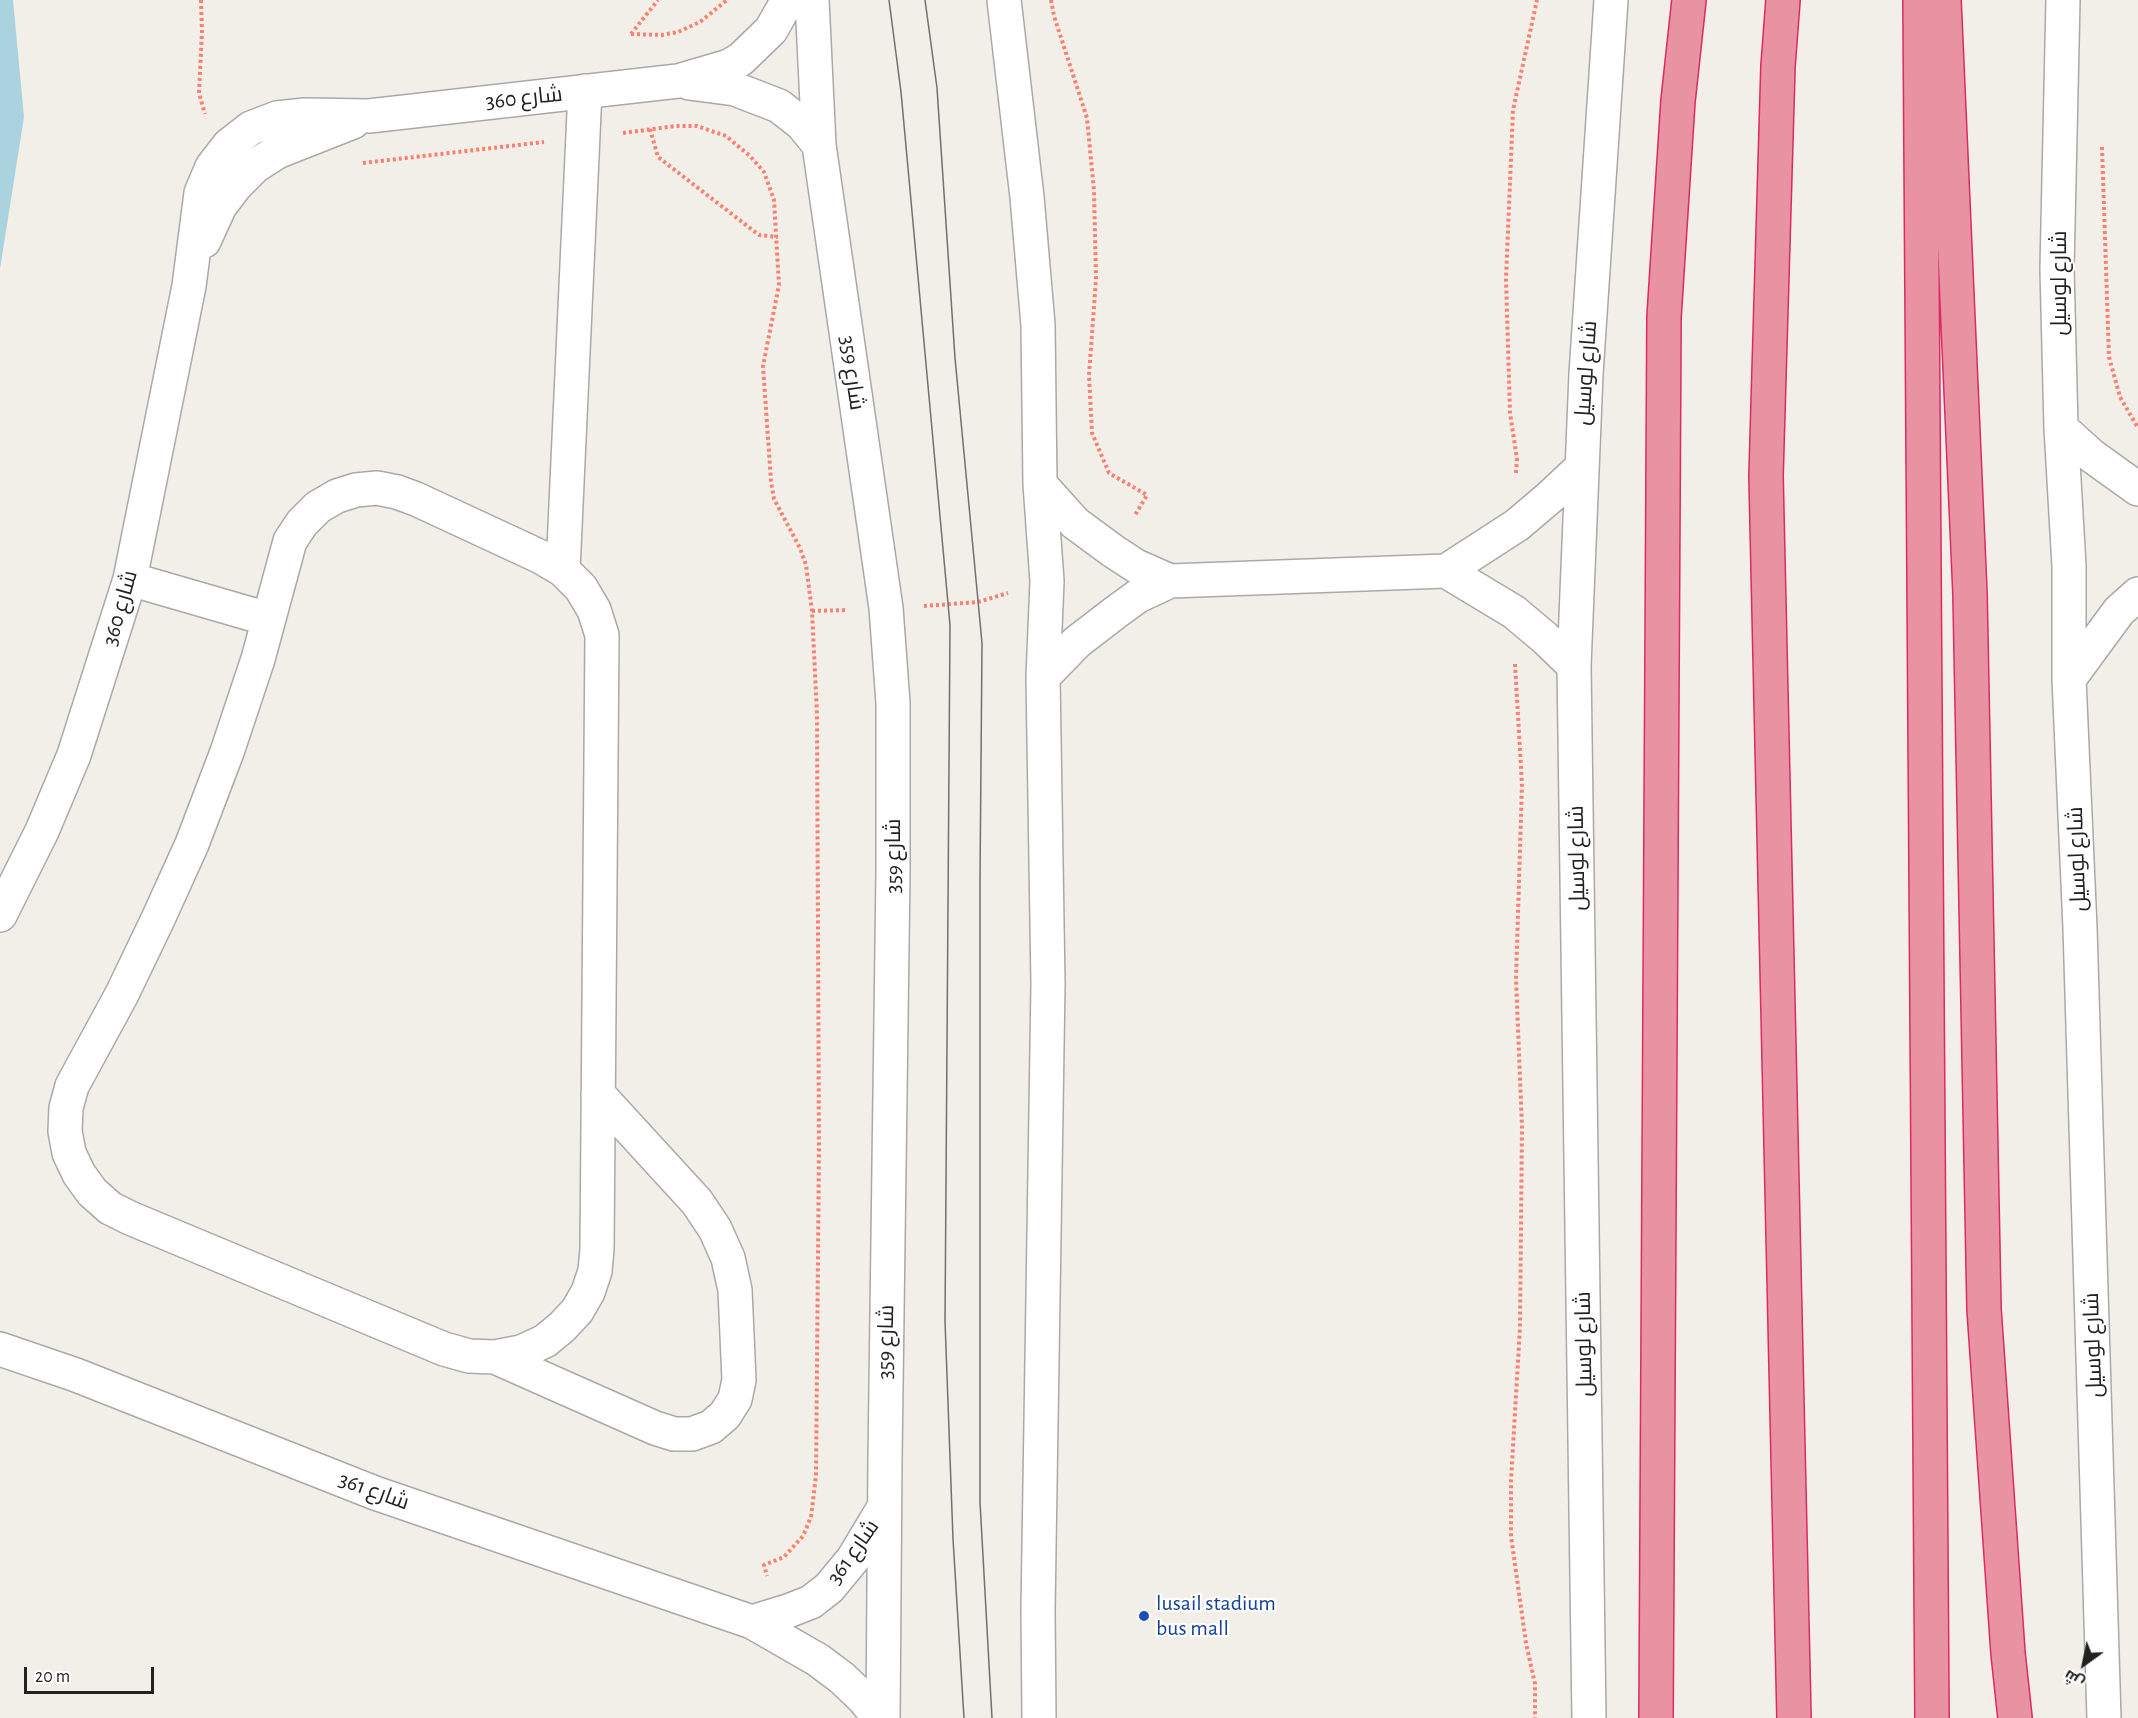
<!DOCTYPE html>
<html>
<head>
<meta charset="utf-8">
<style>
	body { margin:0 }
	#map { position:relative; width:2138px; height:1718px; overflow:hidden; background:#f2efe9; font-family:"Alegreya Sans",Cairo,sans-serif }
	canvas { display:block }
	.north { position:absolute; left:2054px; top:1634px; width:60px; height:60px; -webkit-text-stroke:4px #fff; paint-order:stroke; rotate:213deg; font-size:16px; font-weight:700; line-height:24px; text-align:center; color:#222 }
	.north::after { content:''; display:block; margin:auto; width:21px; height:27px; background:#222; clip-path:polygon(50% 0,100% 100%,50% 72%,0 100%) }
	.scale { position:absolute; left:24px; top:1667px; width:130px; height:27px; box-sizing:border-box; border:3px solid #222; border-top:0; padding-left:8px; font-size:18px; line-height:21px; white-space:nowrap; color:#222; -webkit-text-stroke:4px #fff; paint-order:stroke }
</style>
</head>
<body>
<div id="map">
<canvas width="2138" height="1718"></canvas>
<div class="north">ش</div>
<div class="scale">20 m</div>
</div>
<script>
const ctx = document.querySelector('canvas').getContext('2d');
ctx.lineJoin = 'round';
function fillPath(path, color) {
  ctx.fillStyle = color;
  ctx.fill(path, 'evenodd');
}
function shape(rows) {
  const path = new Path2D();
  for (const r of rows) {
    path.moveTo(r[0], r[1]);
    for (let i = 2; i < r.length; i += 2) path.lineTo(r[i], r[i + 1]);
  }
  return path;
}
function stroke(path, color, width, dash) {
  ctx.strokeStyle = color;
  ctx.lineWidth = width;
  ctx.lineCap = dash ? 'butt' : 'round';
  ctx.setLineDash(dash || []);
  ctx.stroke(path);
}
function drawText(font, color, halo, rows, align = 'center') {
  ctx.font = font + ' "Alegreya Sans",Cairo,sans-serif';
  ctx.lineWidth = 4.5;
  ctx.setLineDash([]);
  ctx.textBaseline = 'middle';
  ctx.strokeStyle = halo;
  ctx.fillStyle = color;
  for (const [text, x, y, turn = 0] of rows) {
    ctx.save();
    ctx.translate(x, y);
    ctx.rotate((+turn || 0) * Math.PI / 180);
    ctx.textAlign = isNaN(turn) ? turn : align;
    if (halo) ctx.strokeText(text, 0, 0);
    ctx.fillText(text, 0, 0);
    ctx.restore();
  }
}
const water = shape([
	[0,0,13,0,24,117,0,269]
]);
const path = shape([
	[201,0,202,32,199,93,205,114],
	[1051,0,1054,16,1087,118,1094,191,1096,279,1089,375,1092,433,1109,473,1147,495,1134,517],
	[631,34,662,35,678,32,700,22,727,0],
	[631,34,658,0],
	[650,129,658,157,759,235,778,237],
	[623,133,676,126,697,126,726,136,750,156,764,172,774,200,779,285,763,366,771,481,774,499,800,548,806,565,812,611,817,715,819,1148,816,1476,811,1517,803,1536,784,1557,764,1565,767,1576],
	[2102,147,2109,357,2120,397,2138,428],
	[363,163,544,142],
	[1516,473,1517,459,1510,413,1506,279,1513,110,1537,0],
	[924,606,978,602,1008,593],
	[812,611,847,610],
	[1515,664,1522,784,1516,979,1522,1127,1520,1327,1511,1481,1511,1536,1526,1643,1535,1684,1535,1718]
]);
const minor = shape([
	[812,0,819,145,886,608,893,703,893,873,885,1460,883,1718],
	[1004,0,1027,197,1038,325,1040,484,1047,581,1043,677,1048,984,1038,1610,1039,1718],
	[2063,0,2057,269,2061,428,2069,566,2069,679,2080,928,2104,1718],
	[689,83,735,89,779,106,802,124,819,145],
	[204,241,220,206,236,185,255,166,277,152,353,122],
	[2061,428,2092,456,2138,489],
	[1040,484,1075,523,1113,551,1136,566,1170,581],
	[377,488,397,492,416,499,541,557,563,570,581,588,594,610,602,635,597,1249,595,1271,588,1292,577,1311,562,1327,545,1341,521,1352,495,1357,469,1356,444,1349,130,1218,110,1208,92,1192,79,1174,69,1153,65,1131,66,1108,72,1086,122,994,158,919,192,844,227,752,258,659,290,541,302,523,318,507,337,496,356,490,377,488],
	[563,570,585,91],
	[1446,571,1514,612,1545,638,1574,666],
	[130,579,268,619],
	[1043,677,1077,642,1116,612,1138,596,1170,581,1446,571,1517,525,1550,497,1581,468],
	[2069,679,2119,611,2138,594],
	[0,915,42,831,74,755,130,579,189,286,201,193,212,167,229,145,251,128,277,118,305,115,369,116,678,81,729,66,741,59,771,30,788,0],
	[0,1349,76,1375,375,1493,752,1622,818,1660,842,1678,864,1699,879,1718],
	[495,1357,655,1428,674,1434,692,1434,711,1427,725,1415,735,1399,739,1380,735,1290,728,1258,715,1229,697,1202,598,1094],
	[752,1622,788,1611,811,1602,829,1588,853,1559,883,1509],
	[1589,1718,1574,666,1586,374,1611,0]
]);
const highway = shape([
	[1783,0,1778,66,1766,476,1794,1718],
	[1920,0,1932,1718],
	[1944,0,1970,594,1984,1309,2008,1653,2015,1718],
	[1656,1718,1664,317,1678,101,1689,0]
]);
const tram = shape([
	[889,0,901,92,950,625,945,1321,953,1539,964,1718],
	[925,0,937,88,955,358,982,643,980,879,980,1502,992,1718]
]);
const markers = [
	[1144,1616,6,"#1a4fb4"]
];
const streetNames = [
	["شارع 360",524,98,-6],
	["شارع لوسيل",2059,283,-90],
	["شارع 359",852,373,82],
	["شارع لوسيل",1586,373,-86],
	["شارع 360",120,608,-74],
	["شارع 359",893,856,-90],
	["شارع لوسيل",1577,858,-91],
	["شارع لوسيل",2077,859,-92],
	["شارع 359",886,1342,-89],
	["شارع لوسيل",1584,1344,-91],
	["شارع لوسيل",2093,1345,-92],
	["شارع 361",374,1491,20],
	["شارع 361",853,1552,-55]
];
const transitNames = [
	["lusail stadium",1156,1603],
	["bus mall",1156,1628]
];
fillPath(water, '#aad3df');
stroke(minor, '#a9a9a9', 36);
stroke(highway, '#dc2a67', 36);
stroke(path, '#fa8072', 4, [3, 3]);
stroke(minor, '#fff', 33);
stroke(highway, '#e892a2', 33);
stroke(tram, '#707070', 1.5);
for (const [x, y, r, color] of markers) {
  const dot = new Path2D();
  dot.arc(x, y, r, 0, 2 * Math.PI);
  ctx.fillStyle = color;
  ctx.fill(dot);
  stroke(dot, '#fff', 2);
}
drawText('22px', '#222', '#fff', streetNames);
drawText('22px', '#164399', '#fff', transitNames, 'left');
</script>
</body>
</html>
